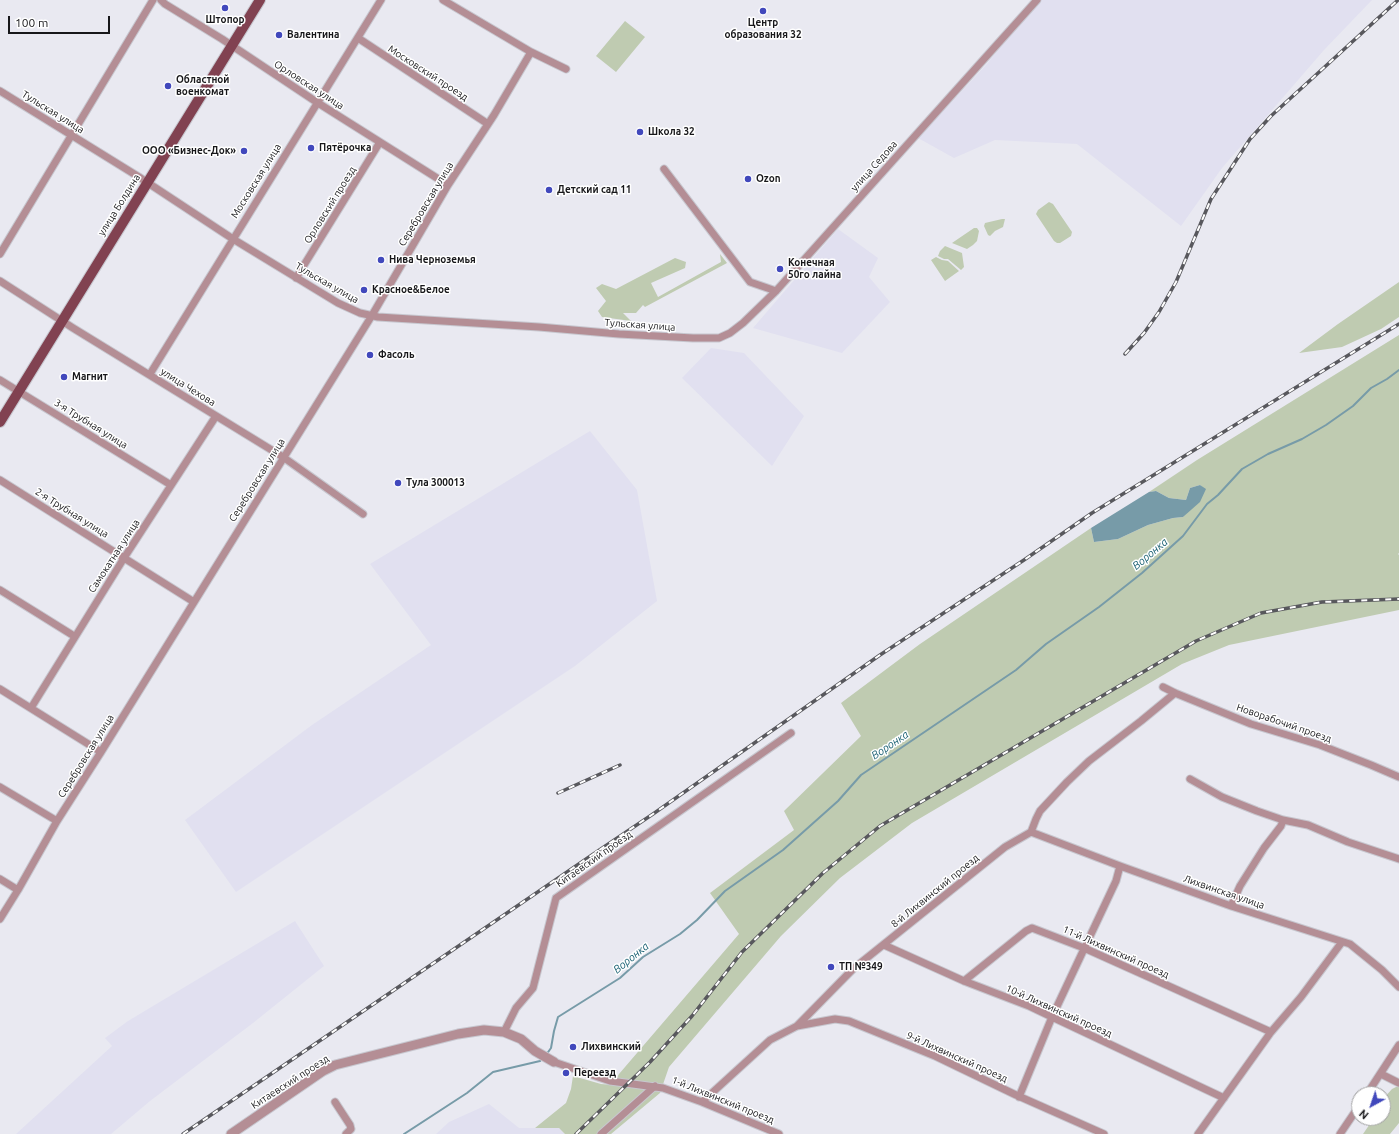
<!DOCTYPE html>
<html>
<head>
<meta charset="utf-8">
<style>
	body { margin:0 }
	#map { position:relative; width:1399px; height:1134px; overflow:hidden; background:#e9e9f1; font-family:Ubuntu,sans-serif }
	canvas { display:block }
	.north { position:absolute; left:1351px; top:1086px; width:40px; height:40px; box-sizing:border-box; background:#fff; border:1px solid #a2a2a3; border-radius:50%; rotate:220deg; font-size:11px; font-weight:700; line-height:16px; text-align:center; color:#17171a }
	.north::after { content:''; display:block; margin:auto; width:14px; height:18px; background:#4148bc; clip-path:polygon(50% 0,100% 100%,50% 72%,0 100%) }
	.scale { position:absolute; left:8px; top:16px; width:102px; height:18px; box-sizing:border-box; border:2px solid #17171a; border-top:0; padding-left:5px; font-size:12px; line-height:14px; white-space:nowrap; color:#17171a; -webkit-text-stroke:3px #fff; paint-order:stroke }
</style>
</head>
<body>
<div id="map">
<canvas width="1399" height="1134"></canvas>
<div class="north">N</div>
<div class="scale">100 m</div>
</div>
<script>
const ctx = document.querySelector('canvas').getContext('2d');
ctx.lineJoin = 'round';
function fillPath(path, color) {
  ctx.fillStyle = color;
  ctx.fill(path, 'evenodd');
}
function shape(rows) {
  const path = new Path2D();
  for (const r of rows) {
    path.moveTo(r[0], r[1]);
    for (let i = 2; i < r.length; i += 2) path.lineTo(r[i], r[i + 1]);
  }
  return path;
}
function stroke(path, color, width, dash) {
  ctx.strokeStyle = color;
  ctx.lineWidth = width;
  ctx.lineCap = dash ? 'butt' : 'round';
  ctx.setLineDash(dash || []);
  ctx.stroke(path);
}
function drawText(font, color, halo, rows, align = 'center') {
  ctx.font = font + ' Ubuntu,sans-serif';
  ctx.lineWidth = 3;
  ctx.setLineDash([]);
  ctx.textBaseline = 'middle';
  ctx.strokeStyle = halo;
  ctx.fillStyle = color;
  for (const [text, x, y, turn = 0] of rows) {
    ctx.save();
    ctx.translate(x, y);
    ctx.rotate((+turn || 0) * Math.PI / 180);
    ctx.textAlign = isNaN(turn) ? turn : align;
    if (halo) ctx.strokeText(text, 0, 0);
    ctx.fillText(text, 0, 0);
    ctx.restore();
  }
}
const built = shape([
	[1037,0,1372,0,1324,50,1222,168,1181,226,1077,144,995,140,954,158,918,138,986,65],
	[838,229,878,258,869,277,890,302,842,353,753,328],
	[711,348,744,353,804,416,772,466,682,378],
	[590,431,637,490,657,601,575,666,236,892,185,820,312,725,431,645,370,564],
	[295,921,324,966,253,1023,150,1101,111,1134,16,1134,112,1046,105,1038,128,1021],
	[489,1104,519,1128,559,1128,565,1134,436,1134,449,1122]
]);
const green = shape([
	[625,21,645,37,616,72,596,56],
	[1049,202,1053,204,1072,232,1071,236,1060,243,1057,243,1054,241,1036,214,1038,210],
	[1002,219,1005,219,1003,227,995,231,990,236,988,235,984,226,985,223],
	[974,228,977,228,979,231,977,241,973,245,967,249,952,243],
	[945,246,962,253,964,267,961,270,948,259,944,259,938,256,940,251],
	[720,254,727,263,645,307,643,305,636,313,623,313,631,321,602,317,598,311,606,301,596,288,602,284,616,289,675,258,686,262,685,268,651,283,658,297,721,262],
	[936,257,942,260,948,261,959,271,945,281,931,260],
	[1399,282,1399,317,1381,329,1342,347,1299,353,1338,324],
	[1399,335,1399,553,1398,554,1399,555,1399,610,1229,645,1182,664,912,823,840,878,781,936,669,1067,660,1093,611,1134,565,1134,559,1128,535,1128,566,1103,571,1089,573,1076,601,1084,613,1085,619,1074,739,934,710,893,794,830,784,811,861,736,841,703,920,644,1091,528,1094,542,1118,539,1148,525,1173,518,1183,517,1205,490,1200,485,1190,488,1186,500,1169,498,1156,491,1149,492,1197,460],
	[1396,1087,1399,1087,1399,1123,1390,1134,1363,1134,1374,1118,1383,1118,1383,1099,1392,1089]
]);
const water = shape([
	[1200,485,1206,489,1200,502,1183,517,1173,518,1148,525,1118,539,1094,542,1091,528,1149,492,1156,491,1169,498,1186,500,1190,488]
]);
const stream = shape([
	[546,1055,551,1048,554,1031,558,1017,620,978,643,957,680,934,697,920,725,891,783,850,838,801,861,775,1016,670,1046,644,1099,607,1142,573,1183,536,1207,504,1218,495,1242,469,1268,454,1302,439,1326,425,1353,406,1371,388,1387,379,1399,370],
	[404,1134,467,1093,493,1072,540,1061,543,1058]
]);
const minor = shape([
	[161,0,165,4,222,39,318,103,448,185],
	[443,0,531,52,566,69],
	[358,38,488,124],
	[0,91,139,177,233,239,338,303,360,313,378,317,539,327,619,334,693,338,719,338,730,333,743,323,776,291,1037,0],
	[664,169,750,282,776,291],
	[0,254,153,0],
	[296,278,380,142],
	[0,281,73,328,283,457,363,514],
	[150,374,381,0],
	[0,380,171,485],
	[0,480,194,602],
	[0,590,74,636],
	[1163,687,1175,693,1251,724,1320,745,1371,765,1399,777],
	[0,689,101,752],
	[31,708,124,558,216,416],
	[1190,779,1222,797,1257,811,1283,820,1308,825,1348,842,1399,859],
	[0,787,57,821],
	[1031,832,1120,866,1231,906,1350,944,1382,970,1399,987],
	[0,879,18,890],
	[1231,906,1240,886,1264,848,1281,826,1283,820],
	[0,919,18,890,57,821,101,752,371,317,448,185,494,115,531,52],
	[884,945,964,981,1029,1006,1052,1017,1224,1098],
	[964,981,1026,931,1032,928,1084,948,1271,1032],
	[797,1026,835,1019,849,1021,935,1056,1016,1095,1104,1134],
	[504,1032,516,1008,533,988,556,898,791,733],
	[554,1062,610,1081,663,1088,702,1102,779,1134],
	[1381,1074,1399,1083],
	[1367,1094,1399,1045],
	[1019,1097,1052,1017,1116,881,1120,866],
	[335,1102,350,1125,351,1129,346,1134],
	[702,1102,770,1040,797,1026,853,969,1005,847,1031,832,1036,819,1040,811,1067,782,1089,761,1141,721,1175,693],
	[601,1134,655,1086],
	[1198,1134,1271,1032,1301,997,1342,942],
	[1340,1134,1359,1106]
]);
const tertiary = shape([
	[231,1134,323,1071,335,1065,458,1034,484,1030,504,1032,521,1039,535,1051,554,1062]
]);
const primary = shape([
	[0,422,260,0]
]);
const rail = shape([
	[1125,354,1144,333,1159,312,1176,282,1211,199,1250,139,1271,116,1398,0],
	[558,793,620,765],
	[183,1134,592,855,653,814,880,655,1024,560,1092,513,1399,324],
	[576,1134,650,1062,692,1016,742,952,823,873,880,826,1196,641,1261,613,1322,602,1399,599]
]);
const markers = [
	[225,8,4,"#4148bc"],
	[763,11,4,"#4148bc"],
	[279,35,4,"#4148bc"],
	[168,86,4,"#4148bc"],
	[640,132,4,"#4148bc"],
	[311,148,4,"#4148bc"],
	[244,151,4,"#4148bc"],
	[748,179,4,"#4148bc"],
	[549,190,4,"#4148bc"],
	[381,260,4,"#4148bc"],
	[780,269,4,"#4148bc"],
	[364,290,4,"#4148bc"],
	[370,355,4,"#4148bc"],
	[64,377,4,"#4148bc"],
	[398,483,4,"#4148bc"],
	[831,967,4,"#4148bc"],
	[573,1047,4,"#4148bc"],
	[566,1073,4,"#4148bc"]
];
const poiNames = [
	["Штопор",225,20,"center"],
	["Центр",763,23,"center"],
	["образования 32",763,35,"center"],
	["Валентина",287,35],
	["Областной",176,80],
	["военкомат",176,92],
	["Школа 32",648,132],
	["Пятёрочка",319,148],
	["ООО «Бизнес-Док»",236,151,"right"],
	["Ozon",756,179],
	["Детский сад 11",557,190],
	["Нива Черноземья",389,260],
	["Конечная",788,263],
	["50го лайна",788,275],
	["Красное&Белое",372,290],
	["Фасоль",378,355],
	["Магнит",72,377],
	["Тула 300013",406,483],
	["ТП №349",839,967],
	["Лихвинский",581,1047],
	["Переезд",574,1073]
];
const streetNames = [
	["Московский проезд",428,73,33],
	["Орловская улица",309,85,33],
	["Тульская улица",53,112,32],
	["улица Седова",874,166,-48],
	["Московская улица",256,181,-58],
	["Серебровская улица",426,204,-59],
	["улица Болдина",119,205,-58],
	["Орловский проезд",330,205,-58],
	["Тульская улица",327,283,30],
	["Тульская улица",640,325,4],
	["улица Чехова",188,387,32],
	["3-я Трубная улица",91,424,32],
	["Серебровская улица",257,480,-58],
	["2-я Трубная улица",72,513,32],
	["Самокатная улица",114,556,-57],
	["Новорабочий проезд",1284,723,19],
	["Серебровская улица",86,756,-58],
	["Китаевский проезд",594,859,-35],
	["8-й Лихвинский проезд",935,891,-39],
	["Лихвинская улица",1224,892,19],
	["11-й Лихвинский проезд",1116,952,24],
	["10-й Лихвинский проезд",1059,1011,24],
	["9-й Лихвинский проезд",957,1057,24],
	["Китаевский проезд",290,1082,-33],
	["1-й Лихвинский проезд",723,1100,22]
];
const waterNames = [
	["Воронка",1150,554,-40],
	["Воронка",890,745,-34],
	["Воронка",631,958,-39]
];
fillPath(built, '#e1e0f0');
fillPath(green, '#bfcbb1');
fillPath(water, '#779ba8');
stroke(stream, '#779ba8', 2);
stroke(minor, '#c7c7cf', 9);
stroke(tertiary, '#c7c7cf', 11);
stroke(primary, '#c7c7cf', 12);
stroke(minor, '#b48e95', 7);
stroke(tertiary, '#b48e95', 9);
stroke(primary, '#814251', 10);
stroke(rail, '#58585d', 3.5);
stroke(rail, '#fff', 2, [6]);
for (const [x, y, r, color] of markers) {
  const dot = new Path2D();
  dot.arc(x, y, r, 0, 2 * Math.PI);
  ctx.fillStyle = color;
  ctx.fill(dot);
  stroke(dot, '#fff', 1.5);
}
drawText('bold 10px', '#17171a', '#fff', poiNames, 'left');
drawText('10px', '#17171a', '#fff', streetNames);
drawText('italic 11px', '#175e71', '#fff', waterNames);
</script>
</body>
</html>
